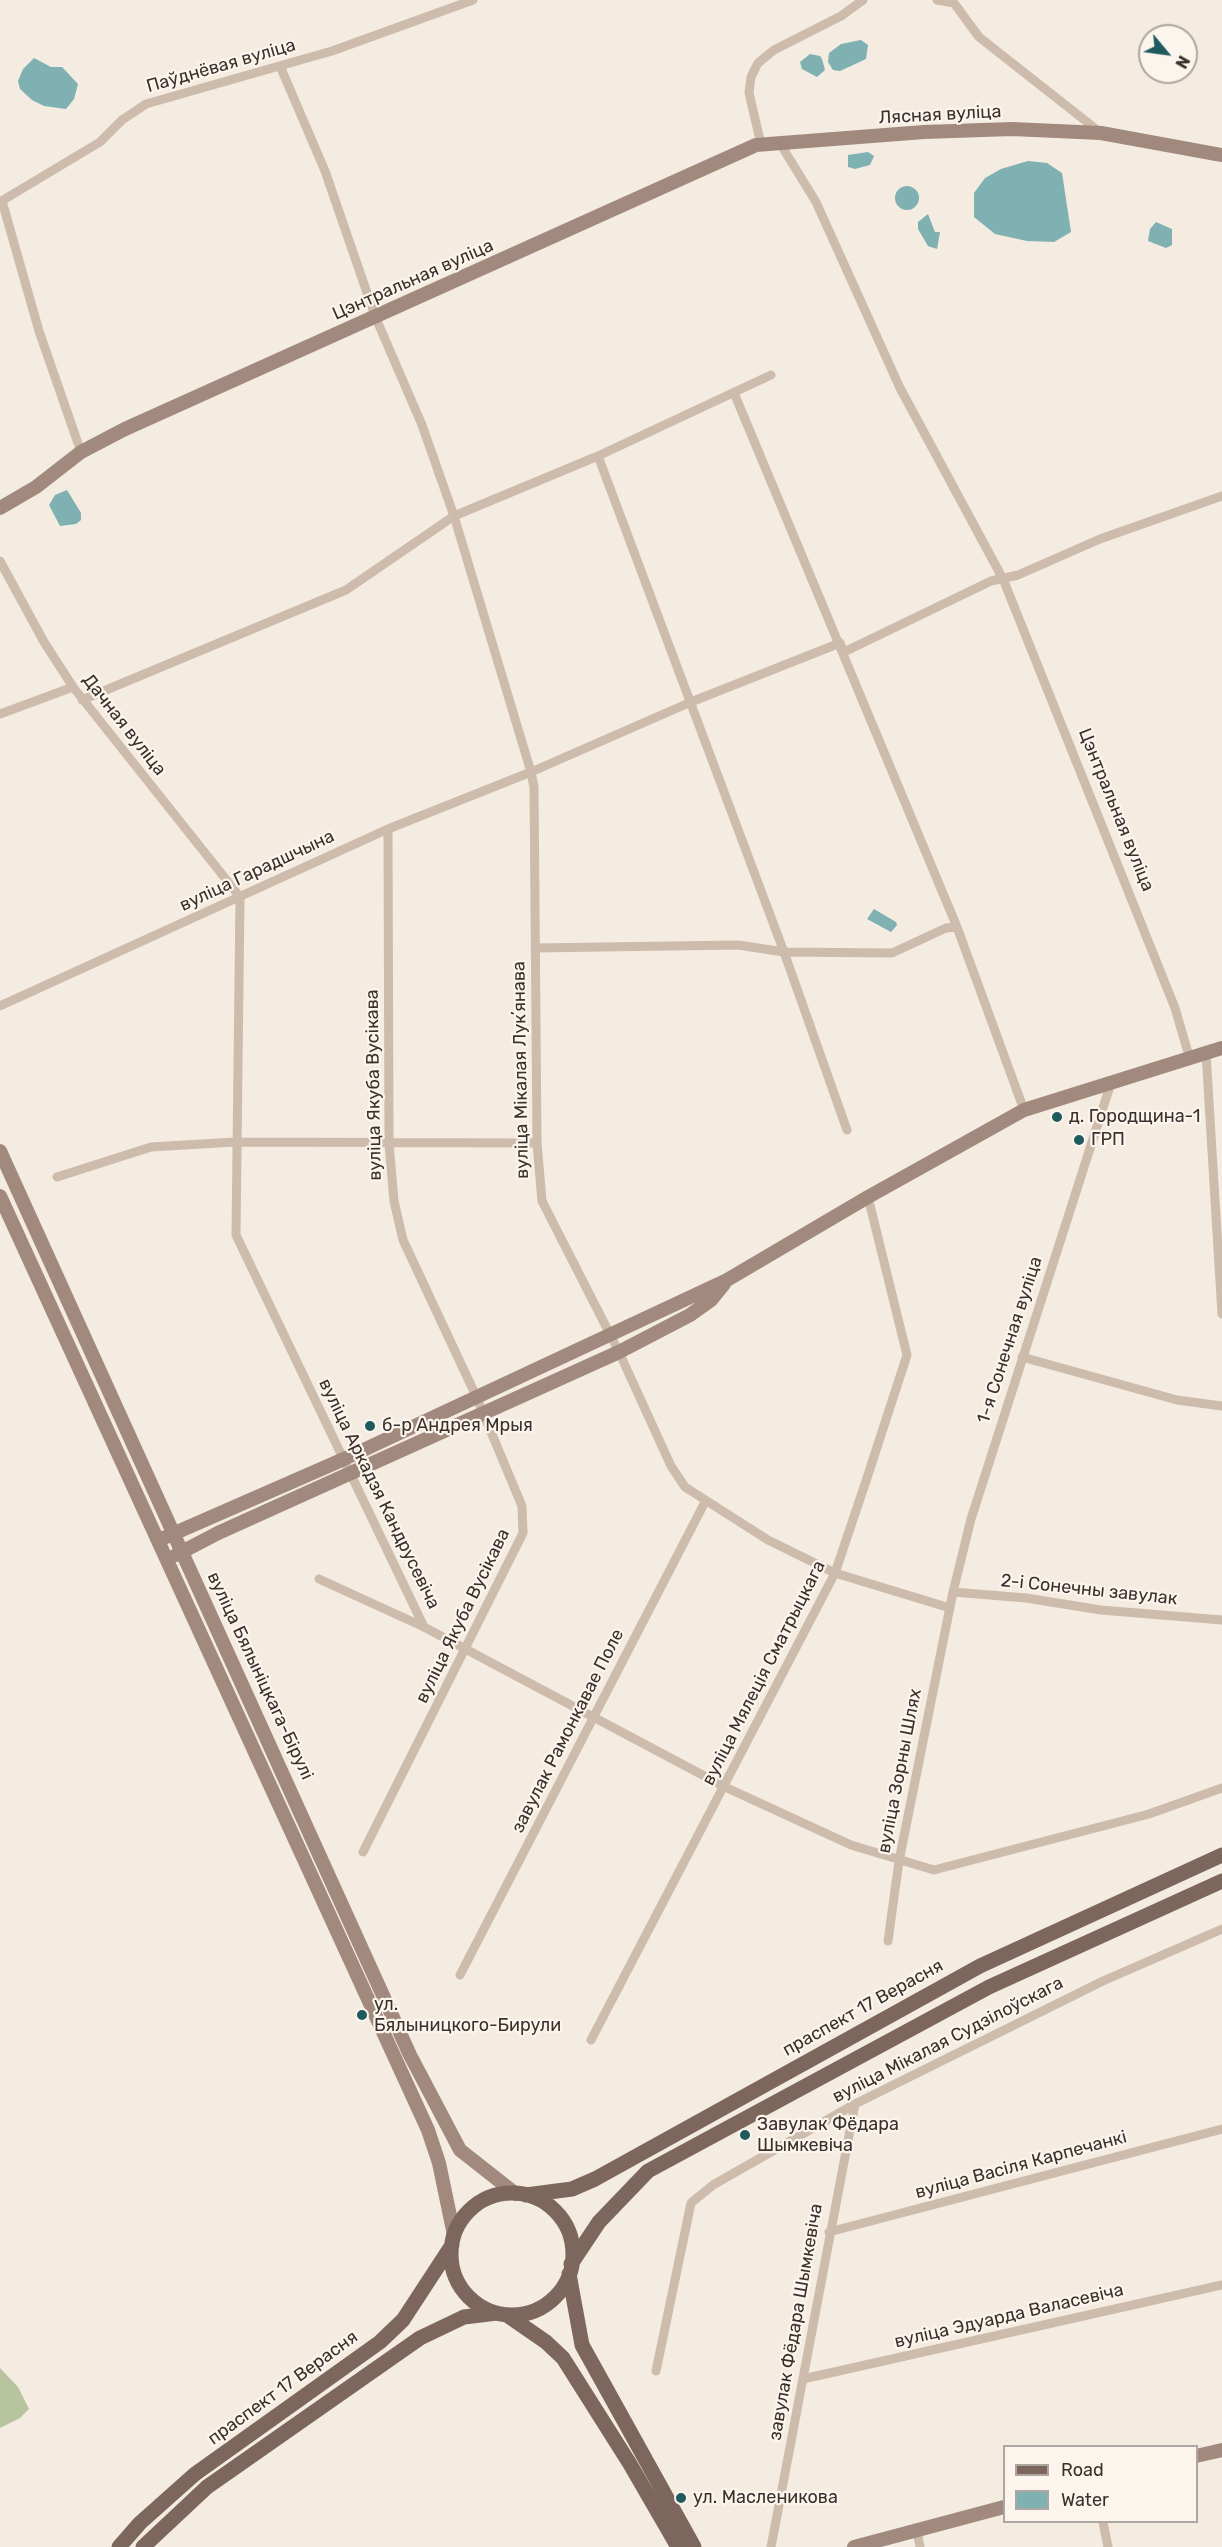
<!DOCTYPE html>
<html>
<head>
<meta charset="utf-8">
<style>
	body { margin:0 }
	#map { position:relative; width:1222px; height:2547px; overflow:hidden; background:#f4ebe1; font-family:Rubik,sans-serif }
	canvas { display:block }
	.legend { position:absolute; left:1003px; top:2445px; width:195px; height:78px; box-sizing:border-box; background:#fbf5ee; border:2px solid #aea6a0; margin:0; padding:8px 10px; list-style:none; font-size:18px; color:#3b302b }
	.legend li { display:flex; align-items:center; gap:12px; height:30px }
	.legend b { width:30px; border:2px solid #aea6a0 }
	.north { position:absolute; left:1138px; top:24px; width:60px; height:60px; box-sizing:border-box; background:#fbf5ee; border:2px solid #aea6a0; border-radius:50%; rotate:119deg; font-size:16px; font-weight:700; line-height:24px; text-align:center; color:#3b302b }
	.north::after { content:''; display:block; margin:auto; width:21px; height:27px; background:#1f5a5e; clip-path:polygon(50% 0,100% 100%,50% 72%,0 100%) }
</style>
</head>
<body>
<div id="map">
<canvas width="1222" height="2547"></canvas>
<ul class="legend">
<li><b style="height:8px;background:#7d675c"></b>Road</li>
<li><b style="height:16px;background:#7fb0b2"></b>Water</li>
</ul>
<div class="north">N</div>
</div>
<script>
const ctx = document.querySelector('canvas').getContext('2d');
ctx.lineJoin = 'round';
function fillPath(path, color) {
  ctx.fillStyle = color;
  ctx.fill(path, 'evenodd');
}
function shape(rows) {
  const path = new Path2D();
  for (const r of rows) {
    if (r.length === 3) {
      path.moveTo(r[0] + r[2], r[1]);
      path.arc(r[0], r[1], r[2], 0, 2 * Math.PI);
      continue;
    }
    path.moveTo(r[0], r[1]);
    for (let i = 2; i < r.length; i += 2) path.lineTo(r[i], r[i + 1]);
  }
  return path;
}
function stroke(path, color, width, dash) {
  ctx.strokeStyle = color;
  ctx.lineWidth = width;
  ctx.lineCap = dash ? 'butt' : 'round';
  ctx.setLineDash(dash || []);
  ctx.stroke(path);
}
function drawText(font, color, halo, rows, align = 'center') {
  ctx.font = font + ' Rubik,sans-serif';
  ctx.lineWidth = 4.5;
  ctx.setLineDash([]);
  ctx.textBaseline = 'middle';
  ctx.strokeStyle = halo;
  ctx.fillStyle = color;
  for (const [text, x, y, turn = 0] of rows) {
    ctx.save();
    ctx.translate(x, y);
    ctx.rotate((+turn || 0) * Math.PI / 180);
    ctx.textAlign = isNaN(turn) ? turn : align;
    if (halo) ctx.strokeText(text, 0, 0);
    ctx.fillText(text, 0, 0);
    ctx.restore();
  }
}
const green = shape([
	[0,2368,18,2387,29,2409,20,2418,0,2428]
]);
const water = shape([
	[861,40,868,45,866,59,840,71,833,70,828,62,829,53,841,44],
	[810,54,820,56,822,59,825,70,817,77,802,69,800,62],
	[34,58,51,67,62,67,78,84,74,99,66,109,44,106,32,100,20,89,18,81,23,69],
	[868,152,874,156,870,165,855,169,848,167,848,155],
	[1028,161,1047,163,1062,173,1071,232,1054,242,1027,241,995,234,974,217,974,193,985,178,1001,169],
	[907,198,12],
	[928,214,935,232,940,232,937,249,928,246,918,229,918,222],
	[1156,222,1172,229,1172,245,1166,248,1148,241,1150,229],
	[67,490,81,513,81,520,76,524,60,526,49,505,55,495],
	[874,909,896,922,897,925,891,932,867,919]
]);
const street = shape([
	[937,0,954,3],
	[954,3,979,37,1101,133],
	[280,66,325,171,375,316,422,425,454,516,531,772,534,787,537,1143,542,1201,619,1352,671,1466,685,1487,768,1540,835,1573,950,1608],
	[761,144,749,93,751,77,758,63,774,50,841,16,863,0],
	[781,145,816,202,900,388,1003,579,1175,1008,1189,1056],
	[2,201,39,331,81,452],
	[0,202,100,142,122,120,146,104,332,51,473,0],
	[734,393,957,927,1024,1110],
	[598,456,784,952,847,1130],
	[0,561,44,642,73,687,240,897,236,1235,424,1627],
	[82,700,346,590,454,516,598,456,771,375],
	[0,714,73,687],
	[535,948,738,945,784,952,892,953,946,928,957,927],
	[0,1006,388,829,531,772,691,702,840,643,844,652,991,581,1018,575,1100,539,1222,496],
	[1206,1053,1222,1314],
	[57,1177,151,1147,235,1142,537,1143],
	[1022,1357,1177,1400,1222,1406],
	[319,1579,424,1627,725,1787,851,1845,934,1870,1149,1814,1222,1788],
	[953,1592,1026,1598,1101,1610,1222,1620],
	[363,1852,523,1533,522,1506,476,1396,403,1240,394,1201,389,1143,388,829],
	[888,1941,899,1861,953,1592,971,1519,1111,1083],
	[460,1975,705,1502],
	[591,2040,835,1573,867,1478,907,1355,868,1197],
	[829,2232,1222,2129],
	[656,2371,691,2203,713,2185,855,2104,1103,1981,1222,1929],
	[803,2379,1222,2285],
	[1103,2522,1108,2547],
	[917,2531,920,2547],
	[771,2547,855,2104]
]);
const secondary = shape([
	[0,508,36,487,81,452,125,429,756,145,924,132,1012,129,1101,133,1222,155],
	[0,1151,410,2055,460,2150,516,2194],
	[0,1196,428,2130,439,2163,454,2235],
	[159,1540,344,1459,727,1280,868,1197,1024,1110,1222,1048],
	[176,1555,218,1533,619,1352,690,1315,711,1300,724,1284],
	[1196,2456,1222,2450],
	[854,2547,1004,2507]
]);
const primary = shape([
	[512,2254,61],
	[526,2195,572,2189,595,2179,980,1966,1222,1855],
	[571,2264,599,2222,648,2171,989,1987,1222,1881],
	[569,2274,582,2345,694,2547],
	[507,2315,546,2342,563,2358,630,2464,678,2547],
	[119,2547,140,2523,195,2474,380,2342,403,2320,452,2245],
	[143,2547,207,2487,420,2338,464,2317,497,2313]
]);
const markers = [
	[1057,1117,6,"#1f5a5e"],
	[1079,1140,6,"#1f5a5e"],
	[370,1426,6,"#1f5a5e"],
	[362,2015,6,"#1f5a5e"],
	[745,2135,6,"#1f5a5e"],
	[681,2498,6,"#1f5a5e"]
];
const streetNames = [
	["Паўднёвая вуліца",221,66,-16],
	["Лясная вуліца",940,115,-3],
	["Цэнтральная вуліца",413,280,-24],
	["Дачная вуліца",124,725,52],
	["Цэнтральная вуліца",1116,810,68],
	["вуліца Гарадшчына",257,871,-25],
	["вуліца Мікалая Лукʼянава",521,1070,-91],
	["вуліца Якуба Вусікава",374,1085,-91],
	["1-я Сонечная вуліца",1010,1340,-72],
	["вуліца Аркадзя Кандрусевіча",379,1494,64],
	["2-і Сонечны завулак",1089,1590,6],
	["вуліца Якуба Вусікава",463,1616,-64],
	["вуліца Мялеція Сматрыцкага",764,1673,-63],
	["вуліца Бялыніцкага-Бірулі",260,1676,65],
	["завулак Рамонкавае Поле",568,1731,-63],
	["вуліца Зорны Шлях",900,1771,-79],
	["праспект 17 Верасня",863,2008,-29],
	["вуліца Мікалая Судзілоўскага",948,2040,-27],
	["вуліца Васіля Карпечанкі",1021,2165,-15],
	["вуліца Эдуарда Валасевіча",1009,2316,-13],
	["завулак Фёдара Шымкевіча",796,2322,-80],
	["праспект 17 Верасня",283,2388,-36]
];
const poiNames = [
	["д. Городщина-1",1069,1117],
	["ГРП",1091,1140],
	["б-р Андрея Мрыя",382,1426],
	["ул.",374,2005],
	["Бялыницкого-Бирули",374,2026],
	["Завулак Фёдара",757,2125],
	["Шымкевіча",757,2146],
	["ул. Масленикова",693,2498]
];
fillPath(green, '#b8c4a0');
fillPath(water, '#7fb0b2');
stroke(street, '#cdbbac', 9);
stroke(secondary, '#a18a7d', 14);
stroke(primary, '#7d675c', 15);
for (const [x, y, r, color] of markers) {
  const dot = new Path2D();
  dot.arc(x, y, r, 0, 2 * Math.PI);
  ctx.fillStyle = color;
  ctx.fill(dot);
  stroke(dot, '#fbf5ee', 2);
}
drawText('18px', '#3b302b', '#fbf5ee', streetNames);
drawText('18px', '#3b302b', '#fbf5ee', poiNames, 'left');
</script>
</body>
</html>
